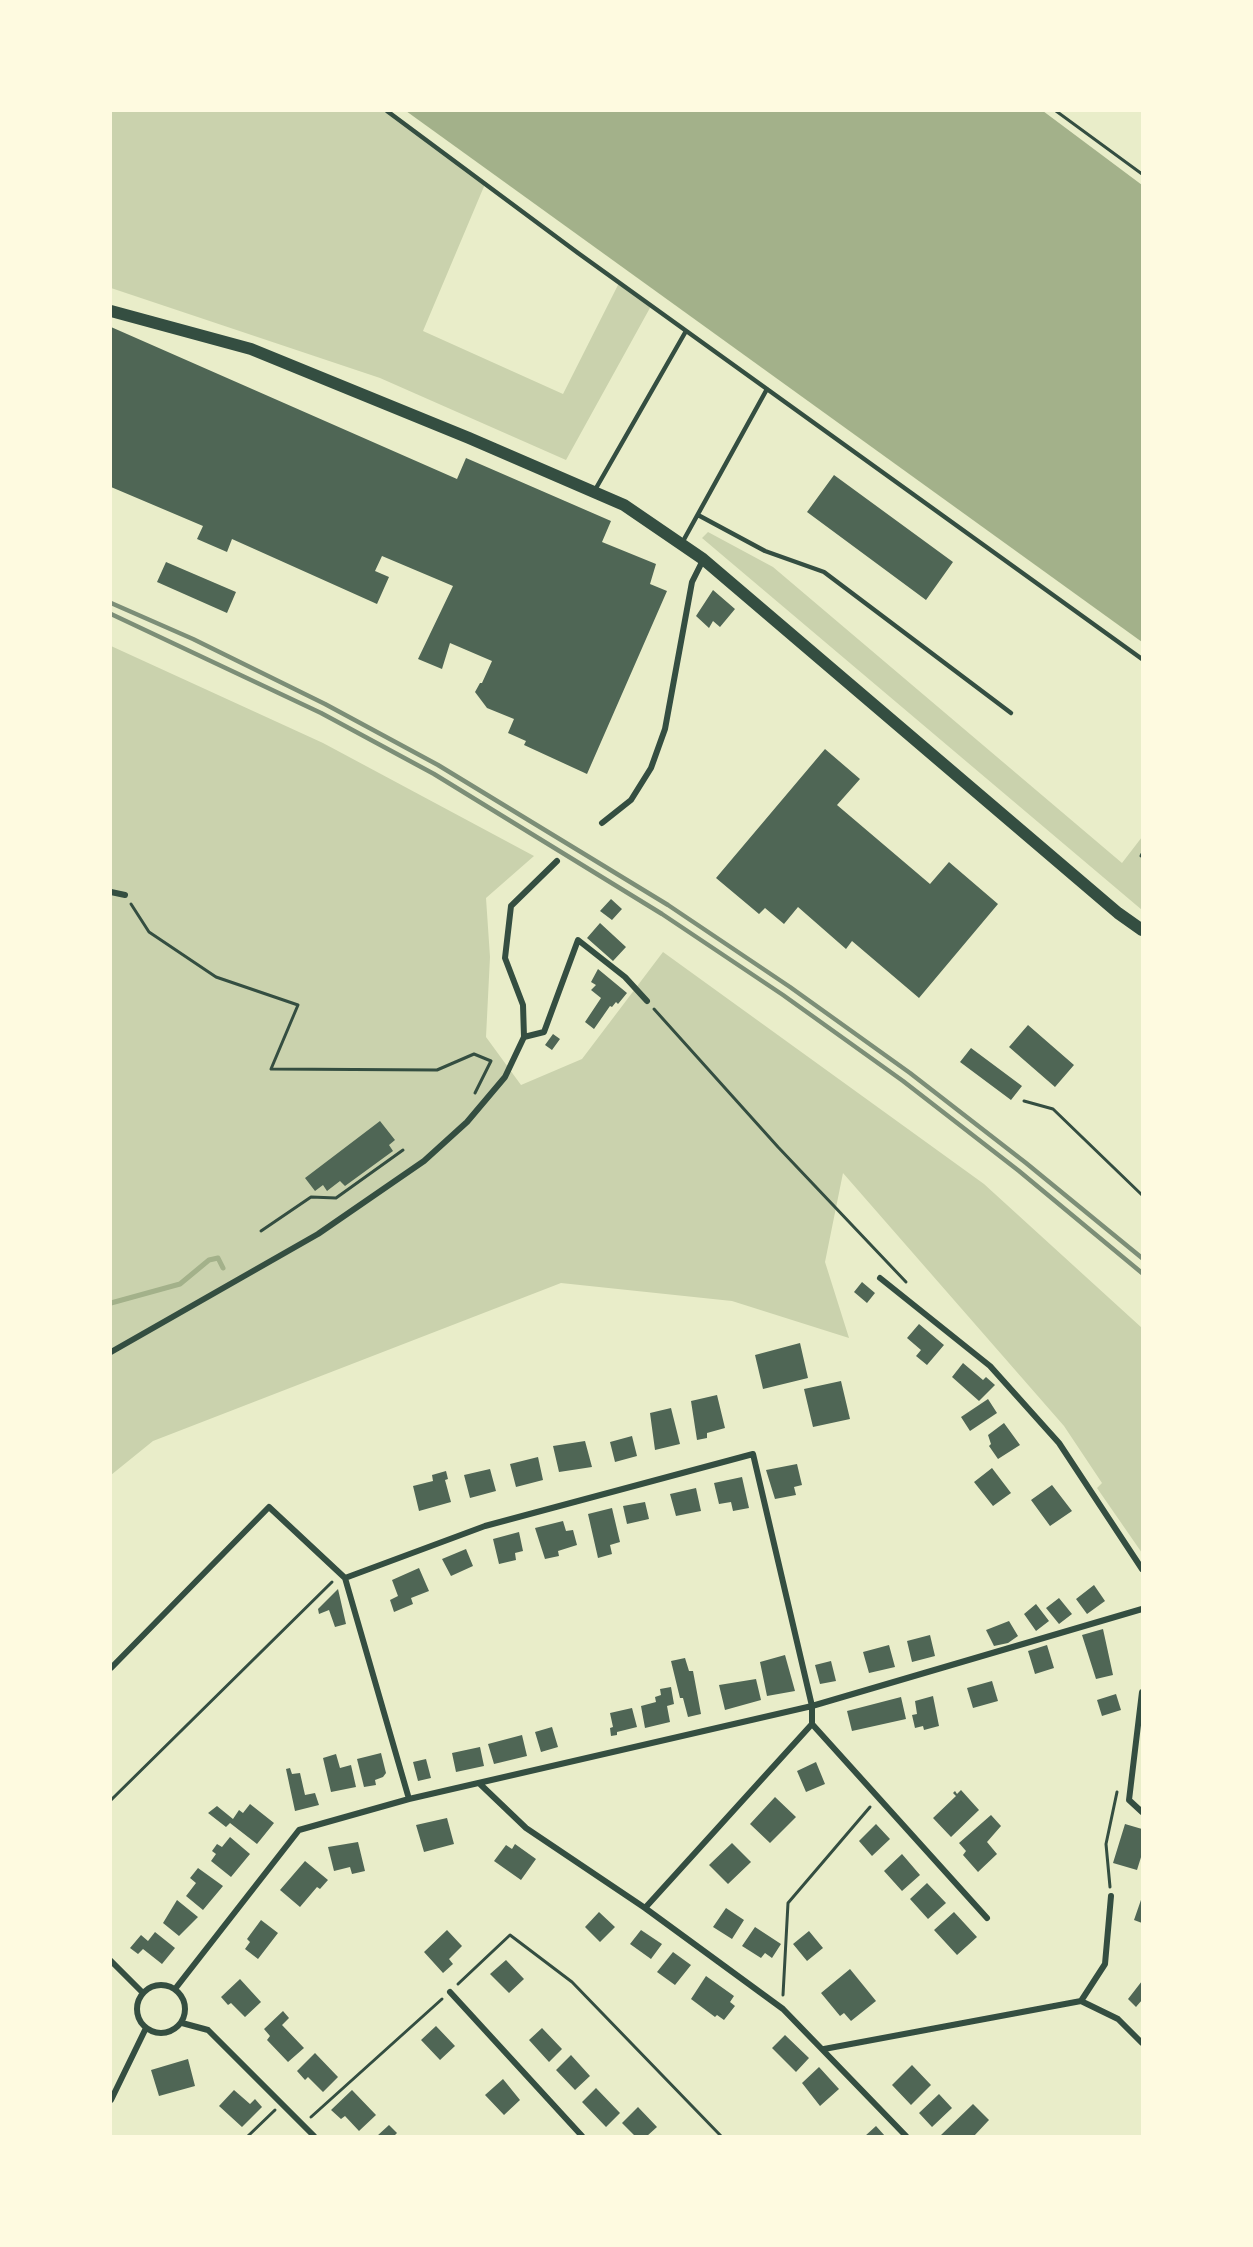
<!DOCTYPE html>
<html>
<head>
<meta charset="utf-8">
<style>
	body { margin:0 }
	#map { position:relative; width:1253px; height:2247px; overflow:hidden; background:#e9edc9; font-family:Inter,sans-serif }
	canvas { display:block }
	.frame { position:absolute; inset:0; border:112px solid #fefae0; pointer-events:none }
</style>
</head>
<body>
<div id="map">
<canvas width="1253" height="2247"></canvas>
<div class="frame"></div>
</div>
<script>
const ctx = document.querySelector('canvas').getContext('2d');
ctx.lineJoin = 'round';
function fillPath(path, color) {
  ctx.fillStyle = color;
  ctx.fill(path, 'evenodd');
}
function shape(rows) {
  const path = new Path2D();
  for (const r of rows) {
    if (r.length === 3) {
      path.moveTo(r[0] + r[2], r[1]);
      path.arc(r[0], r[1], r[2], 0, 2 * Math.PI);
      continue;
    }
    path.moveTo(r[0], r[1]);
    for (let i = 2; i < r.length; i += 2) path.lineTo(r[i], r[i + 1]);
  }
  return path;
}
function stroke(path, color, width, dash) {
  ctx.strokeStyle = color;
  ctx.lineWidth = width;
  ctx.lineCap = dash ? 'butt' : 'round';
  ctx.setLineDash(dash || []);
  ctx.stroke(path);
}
const green = shape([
	[111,111,387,111,485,184,423,331,563,394,619,283,651,306,566,460,380,378,111,288],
	[708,532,773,567,1122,863,1142,837,1142,910,702,538],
	[111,646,323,743,534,856,486,898,490,957,486,1037,521,1085,582,1059,663,952,984,1184,1142,1328,1142,1553,1097,1488,1102,1483,1064,1426,843,1173,825,1262,849,1338,732,1301,561,1283,153,1441,111,1475]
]);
const water = shape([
	[406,111,1043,111,1142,185,1142,642]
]);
const stream = shape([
	[111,1303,180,1284,209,1260,218,1258,223,1268]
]);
const building = shape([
	[111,327,457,479,466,458,611,521,602,542,656,564,650,584,667,591,587,774,524,745,526,741,508,733,514,719,487,708,475,692,480,683,482,683,492,661,450,643,442,669,418,659,453,586,382,556,375,571,389,577,377,604,232,539,227,552,197,539,203,526,111,487],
	[834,475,953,562,926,600,807,512],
	[166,562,236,592,227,613,157,582],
	[713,590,735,609,720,627,713,621,709,628,696,616],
	[825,749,860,779,837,805,930,884,949,862,998,904,919,998,852,941,846,949,798,907,784,924,765,908,759,914,716,878],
	[611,899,622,909,612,920,600,911],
	[600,923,626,947,613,961,587,938],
	[598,969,627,993,618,1004,616,1002,612,1007,610,1006,594,1029,585,1022,601,998,591,990,596,985,591,982],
	[1028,1025,1074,1065,1055,1087,1009,1047],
	[553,1034,560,1039,552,1050,545,1045],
	[971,1048,1022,1086,1011,1100,960,1062],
	[380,1121,395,1140,389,1145,393,1151,345,1186,340,1181,327,1191,323,1185,315,1191,305,1178],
	[862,1282,875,1293,867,1303,854,1292],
	[919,1324,944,1345,927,1365,916,1356,921,1350,907,1338],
	[800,1343,808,1378,763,1389,755,1355],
	[963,1363,983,1380,986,1377,995,1385,979,1401,952,1377],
	[841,1381,850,1419,813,1427,804,1389],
	[717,1395,725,1428,707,1433,707,1438,697,1440,691,1401],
	[988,1399,997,1413,970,1431,961,1417],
	[671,1408,680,1444,655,1450,650,1413],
	[1004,1423,1020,1445,998,1459,989,1446,991,1444,988,1435],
	[632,1436,637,1456,615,1462,610,1442],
	[585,1441,592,1467,559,1472,553,1446],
	[538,1457,543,1480,516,1487,510,1464],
	[797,1464,802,1485,794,1487,796,1495,775,1499,766,1470],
	[992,1468,1011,1493,993,1506,974,1482],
	[490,1469,496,1491,470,1498,464,1475],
	[446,1471,448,1479,445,1480,451,1502,419,1511,413,1486,433,1481,432,1475],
	[742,1477,749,1508,733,1511,731,1502,719,1504,714,1483],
	[1052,1485,1072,1511,1050,1526,1031,1500],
	[696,1488,701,1511,676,1516,670,1494],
	[645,1502,649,1519,627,1524,623,1506],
	[612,1508,620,1542,610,1545,612,1554,598,1558,588,1514],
	[563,1521,566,1531,573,1530,577,1545,558,1551,559,1556,545,1559,535,1528],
	[519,1532,523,1551,515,1553,516,1560,499,1564,493,1539],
	[466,1549,473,1566,451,1576,442,1559],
	[419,1568,429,1591,411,1598,413,1604,394,1612,390,1600,398,1596,392,1580],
	[1094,1585,1105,1601,1087,1614,1076,1599],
	[338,1589,346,1624,335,1627,329,1610,319,1614,318,1609],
	[1059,1598,1072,1614,1059,1624,1046,1608],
	[1036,1604,1049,1621,1036,1631,1024,1614],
	[1009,1621,1018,1636,1008,1643,994,1646,986,1630],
	[1103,1629,1113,1675,1096,1679,1082,1635],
	[930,1635,935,1656,912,1662,907,1641],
	[889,1645,895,1667,869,1673,863,1652],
	[1047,1645,1054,1668,1035,1674,1028,1651],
	[785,1655,795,1691,767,1696,760,1662],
	[685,1658,689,1671,693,1671,701,1714,688,1717,683,1698,680,1698,671,1661],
	[831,1661,836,1681,820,1684,815,1665],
	[756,1679,761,1700,725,1710,719,1685],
	[992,1681,998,1701,973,1708,967,1688],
	[671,1687,674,1704,667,1706,670,1722,645,1728,641,1706,656,1702,655,1697,661,1695,660,1689],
	[1116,1694,1121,1710,1102,1716,1097,1700],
	[933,1696,939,1726,924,1730,923,1726,915,1728,912,1715,917,1714,915,1701],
	[901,1697,906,1719,852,1731,847,1711],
	[632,1708,637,1727,617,1732,617,1735,611,1736,610,1728,613,1727,610,1713],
	[552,1727,558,1747,541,1752,535,1732],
	[522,1735,527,1756,494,1764,488,1744],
	[480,1747,484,1766,456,1772,452,1753],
	[381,1753,386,1773,383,1777,375,1780,376,1785,364,1787,357,1759],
	[336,1754,340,1768,351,1765,356,1787,331,1792,323,1758],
	[426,1759,431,1778,418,1781,413,1762],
	[816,1762,825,1784,806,1792,797,1771],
	[290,1768,292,1774,300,1773,305,1795,315,1793,319,1805,295,1811,286,1769],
	[961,1790,979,1810,951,1837,933,1818,956,1796,953,1793,955,1791,957,1794],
	[775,1797,796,1817,770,1843,750,1824],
	[250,1804,274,1823,257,1844,230,1823,226,1827,208,1813,217,1806,233,1819,239,1810,243,1813],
	[991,1815,1001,1826,987,1842,997,1854,978,1872,963,1855,966,1851,959,1843],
	[447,1818,454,1844,424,1852,416,1825],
	[876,1824,890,1839,872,1856,859,1841],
	[1125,1824,1142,1829,1142,1854,1137,1870,1113,1863],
	[230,1837,250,1854,231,1877,211,1861,216,1854,212,1851,217,1844,222,1847],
	[358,1842,365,1871,352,1874,350,1867,334,1871,328,1847],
	[732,1843,751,1862,728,1884,709,1865],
	[515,1844,536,1859,521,1880,494,1861,506,1845,512,1849],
	[902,1854,920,1875,902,1891,884,1871],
	[305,1861,328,1880,320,1889,317,1887,300,1907,280,1890],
	[198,1868,223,1886,203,1910,186,1896,196,1883,190,1878],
	[927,1883,946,1903,928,1919,910,1899],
	[1142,1897,1142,1923,1134,1920],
	[177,1900,198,1917,179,1936,163,1923],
	[726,1908,744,1920,732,1939,713,1927],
	[599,1912,615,1927,600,1942,585,1927],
	[954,1912,977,1937,957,1955,934,1930],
	[261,1920,278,1933,258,1959,245,1949,250,1942,247,1939],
	[755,1927,781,1944,772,1958,765,1953,761,1958,742,1946],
	[447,1930,462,1946,449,1959,453,1964,443,1973,424,1952],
	[641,1930,662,1944,651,1959,630,1944],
	[809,1931,823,1948,807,1961,793,1944],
	[155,1932,175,1948,162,1964,143,1949,138,1954,130,1948,141,1935,148,1941],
	[673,1952,691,1965,675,1985,657,1972],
	[506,1960,524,1979,509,1993,490,1974],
	[850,1969,876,2001,851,2021,844,2013,840,2016,821,1993],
	[706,1976,734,1996,730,2002,735,2006,724,2020,717,2015,715,2017,691,1999],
	[240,1979,261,2002,245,2017,231,2003,228,2005,221,1997],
	[1142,1981,1142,2000,1136,2007,1128,1999],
	[283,2011,289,2018,282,2025,304,2048,288,2062,267,2040,270,2036,264,2029],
	[436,2026,455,2046,440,2060,421,2040],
	[542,2028,562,2049,549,2062,529,2040],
	[785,2035,809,2058,796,2072,772,2048],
	[315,2053,338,2077,323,2092,308,2077,305,2080,297,2071],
	[571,2055,590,2076,575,2090,556,2070],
	[188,2059,195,2086,159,2096,151,2070],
	[912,2065,931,2085,911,2105,892,2085],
	[819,2067,839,2089,820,2106,802,2083],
	[503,2079,520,2100,504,2115,485,2095],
	[596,2088,620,2113,606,2127,582,2102],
	[234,2090,250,2104,255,2099,262,2107,242,2127,219,2106],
	[352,2090,376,2115,359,2131,345,2116,341,2119,331,2110],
	[939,2094,952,2108,932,2127,919,2113],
	[973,2104,989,2120,974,2136,940,2136],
	[638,2107,657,2127,647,2136,635,2136,622,2123],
	[389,2125,397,2133,394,2136,377,2136],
	[876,2126,885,2136,865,2136]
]);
const path = shape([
	[1056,111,1142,174],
	[1141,856,1142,854],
	[131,904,149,932,216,977,298,1005,271,1069,437,1070,474,1054,491,1061,475,1093],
	[654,1009,778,1147,906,1282],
	[1024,1101,1053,1109,1142,1195],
	[261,1231,311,1197,336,1198,403,1150],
	[111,1800,332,1582],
	[1110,1887,1106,1844,1117,1792],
	[458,1984,510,1935,572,1982,721,2136],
	[783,1995,788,1903,870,1807],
	[311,2117,442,1999],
	[248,2136,275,2110]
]);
const service = shape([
	[387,111,578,253,1142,659],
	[595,490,686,331],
	[698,515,765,551,824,572,1011,713],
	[682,543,767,389]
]);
const minor = shape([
	[602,823,631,800,651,768,665,729,692,582,703,560],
	[111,892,125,895],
	[524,1037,544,1032,578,940,625,977,647,1001],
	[880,1278,990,1366,1059,1443,1142,1569],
	[111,1352,318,1234,424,1161,467,1122,505,1077,524,1037,523,1005,505,958,511,906,557,861],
	[111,1668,269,1507,345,1578],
	[1142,1692,1129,1800,1142,1812],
	[812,1724,987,1918],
	[480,1784,526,1828,645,1908,783,2009,906,2136],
	[409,1799,345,1578,485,1526,753,1454,812,1706,812,1724,645,1908],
	[111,1961,143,1993],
	[161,2009,24],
	[175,1989,299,1830,409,1799,812,1706,1142,1609],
	[450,1992,582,2136],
	[1081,2001,1105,1964,1111,1896],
	[182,2023,208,2030,314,2136],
	[824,2049,1081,2001,1118,2019,1142,2043],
	[111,2100,146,2028]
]);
const secondary = shape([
	[111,311,251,349,469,438,624,505,703,559,1118,913,1142,930]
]);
const rail = shape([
	[111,603,193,639,325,704,438,765,668,905,790,987,910,1073,1026,1163,1142,1258],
	[111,614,321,713,434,774,662,914,783,995,903,1081,1019,1171,1142,1273]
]);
fillPath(green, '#cad2ad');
fillPath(water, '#a3b18a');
stroke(stream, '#a3b18a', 5);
fillPath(building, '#4f6655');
stroke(path, '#344e41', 3);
stroke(service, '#344e41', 4.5);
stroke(minor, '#344e41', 6);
stroke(secondary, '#344e41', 12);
stroke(rail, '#7c8e77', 4.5);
</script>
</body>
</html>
